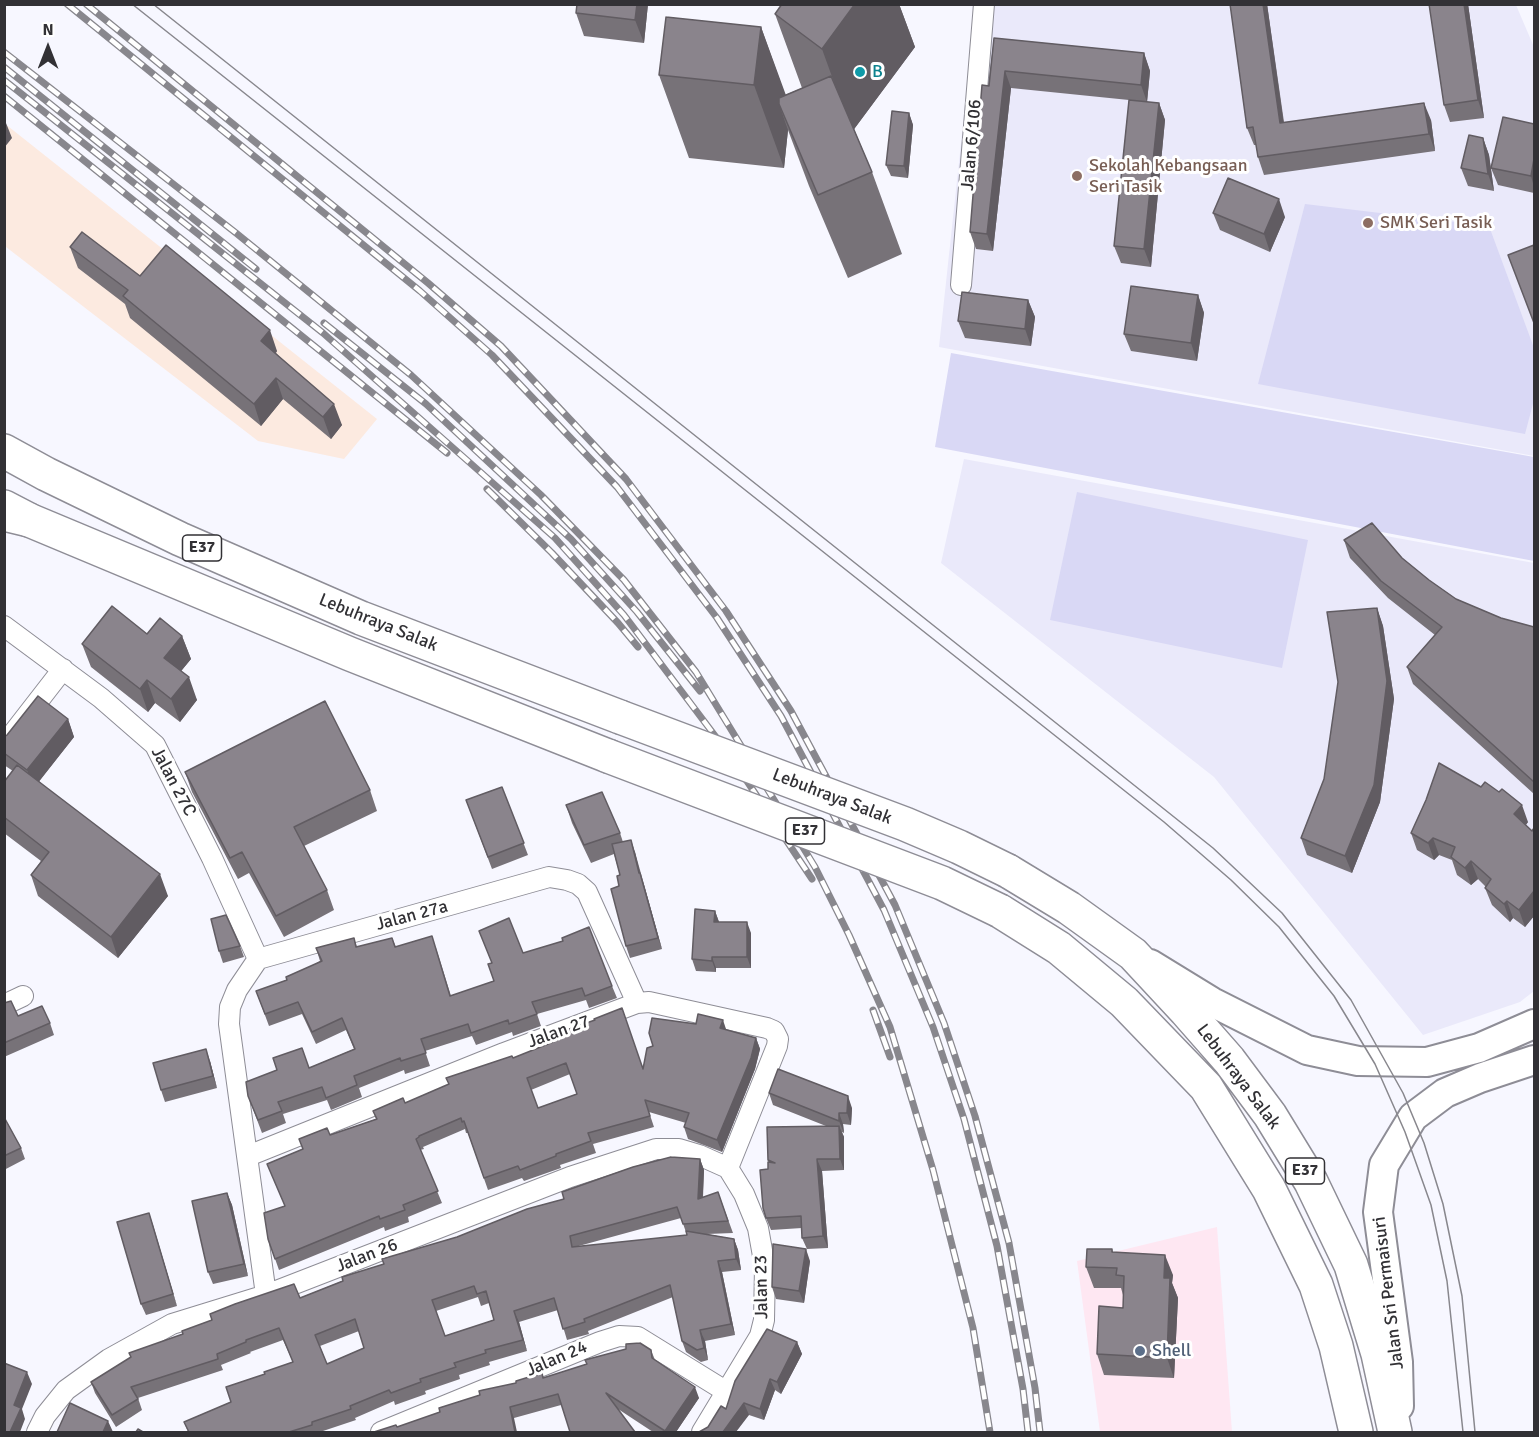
<!DOCTYPE html>
<html>
<head>
<meta charset="utf-8">
<style>
	body { margin:0 }
	#map { position:relative; width:1539px; height:1437px; overflow:hidden; background:#f7f7ff; font-family:Signika,sans-serif }
	canvas { display:block }
	.frame { position:absolute; inset:0; border:6px solid #323135; pointer-events:none }
	.north { position:absolute; left:18px; top:18px; width:60px; height:60px; -webkit-text-stroke:4px #fff; paint-order:stroke; rotate:0deg; font-size:16px; font-weight:700; line-height:24px; text-align:center; color:#323135 }
	.north::after { content:''; display:block; margin:auto; width:21px; height:27px; background:#323135; clip-path:polygon(50% 0,100% 100%,50% 72%,0 100%) }
</style>
</head>
<body>
<div id="map">
<canvas width="1539" height="1437"></canvas>
<div class="frame"></div>
<div class="north">N</div>
</div>
<script>
const ctx = document.querySelector('canvas').getContext('2d');
ctx.lineJoin = 'round';
function fillPath(path, color) {
  ctx.fillStyle = color;
  ctx.fill(path, 'evenodd');
}
function shape(rows) {
  const path = new Path2D();
  for (const r of rows) {
    path.moveTo(r[0], r[1]);
    for (let i = 2; i < r.length; i += 2) path.lineTo(r[i], r[i + 1]);
  }
  return path;
}
function stroke(path, color, width, dash) {
  ctx.strokeStyle = color;
  ctx.lineWidth = width;
  ctx.lineCap = dash ? 'butt' : 'round';
  ctx.setLineDash(dash || []);
  ctx.stroke(path);
}
function drawText(font, color, halo, rows, align = 'center') {
  ctx.font = font + ' Signika,sans-serif';
  ctx.lineWidth = 6;
  ctx.setLineDash([]);
  ctx.textBaseline = 'middle';
  ctx.strokeStyle = halo;
  ctx.fillStyle = color;
  for (const [text, x, y, turn = 0] of rows) {
    ctx.save();
    ctx.translate(x, y);
    ctx.rotate((+turn || 0) * Math.PI / 180);
    ctx.textAlign = isNaN(turn) ? turn : align;
    if (halo) ctx.strokeText(text, 0, 0);
    ctx.fillText(text, 0, 0);
    ctx.restore();
  }
}
const commercial = shape([
	[1217,1227,1232,1432,1100,1432,1077,1261]
]);
const industrial = shape([
	[4,123,377,419,344,459,258,441,6,247,4,245]
]);
const built = shape([
	[976,5,1516,5,1534,47,1534,456,939,347],
	[964,459,1534,563,1534,991,1520,1002,1423,1035,1214,777,941,563]
]);
const green = shape([
	[1305,204,1489,226,1534,348,1534,400,1525,434,1258,384],
	[951,353,1534,457,1534,561,935,447],
	[1077,492,1308,540,1282,668,1050,620]
]);
const minor = shape([
	[961,285,984,4],
	[4,626,101,698,155,745,212,858,258,959],
	[4,745,63,669],
	[258,959,549,877,567,880,578,884,587,892,637,1003],
	[258,959,237,990,230,1007,229,1024,266,1295],
	[4,1005,23,996],
	[248,1156,504,1053,637,1003,649,1002,767,1028,774,1031,778,1039,777,1046,728,1168],
	[37,1432,45,1416,66,1390,109,1359,172,1324,266,1295,570,1177,656,1149,679,1149,699,1155,728,1168],
	[381,1432,600,1342,619,1336,638,1337,727,1392],
	[702,1432,760,1336,764,1320,765,1267,758,1228,744,1194,728,1168]
]);
const secondary = shape([
	[1150,964,1212,1002,1307,1050,1358,1061,1427,1062,1479,1048,1534,1024],
	[1399,1406,1398,1362,1378,1212,1384,1165,1413,1117,1445,1093,1480,1078,1534,1060]
]);
const trunk = shape([
	[4,451,46,474,180,539,361,618,620,717],
	[4,507,29,520,350,654,608,756],
	[1008,871,1069,908,1133,954,1186,1011,1229,1060,1270,1115,1311,1182,1351,1265,1378,1354,1395,1432],
	[1000,911,1059,948,1124,1002,1206,1087,1269,1189,1316,1285,1336,1346,1356,1432]
]);
const motorway = shape([
	[4,514,29,520]
]);
const tram = shape([
	[132,4,1164,822,1231,880,1279,927,1334,996,1375,1064,1405,1132,1431,1205,1447,1281,1463,1432],
	[153,4,1213,848,1282,913,1351,1000,1403,1093,1424,1143,1443,1204,1462,1296,1475,1432]
]);
const rail = shape([
	[67,4,420,291,492,355,617,487,717,618,781,716,884,910,933,1027,964,1119,997,1246,1023,1389,1028,1432],
	[86,4,428,283,501,346,626,479,726,611,791,711,895,905,944,1023,975,1116,1009,1243,1035,1388,1040,1432],
	[4,52,236,233,411,375,541,495,624,580,696,672,815,867,849,935,890,1027,933,1170,973,1328,990,1432],
	[4,67,256,269],
	[4,80,323,333,555,538,624,615,731,757,812,879],
	[4,96,447,453],
	[324,323,426,404,571,539,637,612,700,691],
	[487,489,552,553,618,623,638,647],
	[873,1010,890,1057]
]);
const trunkBridge = shape([
	[620,717,905,824,959,847,1008,871],
	[608,756,942,883,1000,911]
]);
const wall = shape([
	[648,4,644,43,584,36,576,13],
	[782,4,899,4,915,47,854,129,872,172,902,254,848,278,809,186,788,130,784,168,689,158,659,75,761,27,785,95,802,88,775,14],
	[1230,4,1267,4,1284,122,1431,120,1435,151,1264,175,1258,157,1256,145,1254,145,1247,128],
	[1468,4,1484,118,1450,122,1444,105],
	[994,38,1144,53,1150,71,1147,102,1159,103,1165,120,1151,267,1121,263,1114,246,1129,100,1011,88,993,251,976,249,970,232],
	[909,113,913,125,908,178,891,176,886,165],
	[1534,124,1534,193,1498,185,1491,168],
	[1483,138,1489,155,1494,191,1468,186,1461,168],
	[1213,213,1285,217,1270,252,1220,230],
	[70,247,140,276,277,351,276,353,342,425,331,439,283,399,261,426,130,318,125,304,78,268],
	[1198,295,1204,313,1197,361,1131,351,1124,334],
	[1028,300,1035,317,1031,346,965,338,958,321],
	[1344,540,1402,558,1429,580,1456,599,1501,618,1534,627,1534,794,1413,684,1407,667,1435,635,1388,598,1350,558],
	[1377,608,1383,626,1394,699,1380,802,1352,873,1307,855,1301,838,1324,779],
	[147,634,182,636,191,659,181,671,197,700,180,722,155,703,148,712,91,667,82,644],
	[68,719,74,737,39,781,168,896,118,958,38,896,31,875,41,861,4,833,4,782,13,771,4,765,4,737],
	[185,772,370,790,377,811,304,846,327,890,334,910,284,937,249,873,238,879,192,792],
	[502,787,528,855,492,869,466,800],
	[1426,800,1528,822,1526,825,1532,831,1534,828,1534,916,1525,927,1513,918,1510,922,1492,905,1485,888,1486,887,1478,879,1471,885,1457,875,1452,860,1439,855,1434,860,1417,850,1411,833],
	[566,805,620,833,623,842,635,852,662,949,630,958,626,946,620,875,614,854,591,863,572,823],
	[715,911,719,922,751,933,751,968,716,968,716,972,696,971,692,959],
	[479,931,523,953,612,986,617,998,589,1008,586,1000,537,1014,541,1026,513,1036,512,1032,476,1045,472,1036,425,1051,430,1066,405,1074,404,1070,359,1088,362,1097,331,1110,327,1100,283,1114,286,1123,262,1133,248,1096,309,1068,354,1049,346,1030,316,1044,302,1014,269,1026,256,991,287,980,320,961,316,948,354,938,357,947,392,938,396,947,436,948,451,996,494,981,492,963],
	[240,946,244,957,223,963,219,951],
	[4,1003,18,1016,50,1023,54,1035,4,1057],
	[727,1030,756,1038,760,1049,755,1069,722,1152,688,1139,684,1127,686,1123,649,1112,654,1127,593,1144,596,1153,560,1165,561,1168,524,1181,522,1178,488,1190,468,1133,466,1133,465,1129,423,1147,424,1149,420,1150,442,1203,408,1217,409,1222,385,1231,384,1227,279,1270,268,1239,285,1206,267,1164,303,1149,299,1139,330,1135,376,1119,373,1111,405,1103,513,1058,643,1069],
	[570,1074,577,1094,538,1108,531,1090],
	[210,1061,217,1088,165,1102,161,1090],
	[769,1093,852,1108,851,1125,843,1124,844,1133,842,1132,844,1137,844,1170,822,1171,828,1248,807,1249,802,1238,802,1228,771,1230,766,1218,769,1163,768,1160,826,1126,773,1105],
	[4,1117,21,1148,25,1159,4,1170],
	[700,1159,704,1170,703,1198,718,1192,733,1233,707,1234,734,1239,738,1250,741,1270,722,1272,735,1335,705,1341,708,1360,701,1362,686,1352,682,1341,673,1297,588,1331,589,1334,567,1340,558,1310,519,1322,527,1351,489,1362,490,1365,459,1375,460,1379,425,1391,426,1394,395,1405,394,1401,355,1418,356,1420,320,1432,188,1432,184,1422,231,1402,265,1374,293,1362,283,1340,250,1352,251,1353,221,1365,223,1370,138,1398,142,1410,116,1427,95,1393,91,1382,183,1334,300,1298,384,1264,457,1237,564,1199],
	[681,1218,687,1235,575,1247],
	[478,1297,481,1306,489,1303,494,1320,445,1336,436,1311],
	[359,1331,364,1348,327,1364,320,1346],
	[227,1193,232,1205,248,1276,213,1284,208,1272],
	[149,1213,177,1306,146,1315,141,1304],
	[1112,1249,1113,1252,1173,1275,1172,1283,1178,1298,1174,1378,1104,1375,1097,1354,1123,1308,1123,1295,1121,1288,1094,1288,1086,1267],
	[810,1261,804,1303,776,1299,772,1287],
	[797,1342,802,1354,781,1394,775,1390,764,1420,749,1415,708,1427],
	[651,1350,655,1360,699,1398,676,1432,653,1432,618,1409,561,1405,514,1418,397,1427,544,1378]
]);
const shadedWall = shape([
	[637,4,648,4,644,43,635,20],
	[855,4,899,4,915,47,852,132,822,49],
	[1263,4,1267,4,1286,140,1280,123],
	[1464,4,1468,4,1484,118,1478,100],
	[761,27,791,109,779,104,788,130,784,168,754,85],
	[1144,53,1150,71,1147,102,1141,85],
	[1005,71,1011,88,993,251,987,234],
	[1159,103,1165,120,1151,267,1144,249],
	[1424,103,1431,120,1435,151,1429,134],
	[909,113,913,125,908,178,904,166],
	[4,118,12,138,4,148],
	[1483,138,1489,155,1494,191,1488,174],
	[1534,159,1534,187,1531,176],
	[1279,199,1285,217,1270,252,1264,234],
	[1198,295,1204,313,1197,361,1191,343],
	[1028,300,1035,317,1031,346,1025,329],
	[270,330,277,351,268,362,261,341],
	[276,378,283,399,261,426,254,404],
	[334,404,342,425,331,439,323,417],
	[1377,608,1383,626,1394,699,1380,802,1352,873,1345,856],
	[182,636,191,659,173,681,164,658],
	[189,677,197,700,180,722,171,699],
	[147,680,155,703,148,712,140,689],
	[68,719,74,737,34,788,27,770],
	[1522,805,1528,822,1520,831,1514,814],
	[1433,838,1439,855,1434,860,1428,843],
	[631,840,635,852,643,885,639,873],
	[1471,861,1478,879,1471,885,1465,868],
	[640,873,644,885,662,949,658,938],
	[160,874,168,896,118,958,111,937],
	[1534,891,1534,916,1525,927,1519,910],
	[1507,901,1513,918,1510,922,1504,904],
	[715,911,719,922,714,922],
	[747,922,751,933,751,968,747,957],
	[712,957,716,968,716,972,712,961],
	[723,1020,727,1032,720,1028],
	[756,1038,760,1049,755,1069,722,1152,717,1140],
	[206,1049,210,1061,217,1088,213,1076],
	[848,1096,852,1108,851,1125,847,1113],
	[839,1113,843,1124,844,1133,839,1121],
	[839,1126,844,1137,844,1170,840,1159],
	[700,1159,704,1170,702,1211,698,1199],
	[817,1159,822,1171,828,1248,823,1236],
	[227,1193,232,1205,248,1276,244,1264],
	[149,1213,153,1225,177,1306,173,1294],
	[734,1239,738,1250,741,1270,736,1259],
	[806,1249,810,1261,804,1303,799,1291],
	[1165,1255,1173,1275,1172,1283,1178,1298,1174,1378,1167,1358,1164,1278],
	[718,1261,722,1272,735,1335,731,1324],
	[514,1311,519,1322,527,1351,523,1340],
	[700,1330,705,1341,708,1360,704,1348],
	[797,1342,802,1354,781,1394,777,1382],
	[27,1372,32,1384,22,1409,25,1419,20,1432,10,1432,14,1405],
	[770,1379,775,1390,764,1420,760,1409],
	[695,1387,699,1398,676,1432,665,1432,665,1431],
	[744,1403,749,1415,736,1432,723,1432],
	[510,1407,514,1418,517,1432,515,1432],
	[108,1421,113,1432,103,1432]
]);
const building = shape([
	[577,4,637,4,635,20,576,13,577,4],
	[782,4,855,4,822,49,775,14,782,4],
	[1230,4,1263,4,1280,123,1424,103,1429,134,1258,157,1253,127,1247,128,1230,4],
	[1429,4,1464,4,1478,100,1444,105,1429,4],
	[666,17,761,27,754,85,659,75,666,17],
	[994,38,1144,53,1141,85,1005,71,987,234,970,232,982,85,989,86,994,38],
	[831,76,872,172,818,195,779,104,779,98,831,76],
	[1129,100,1159,103,1144,249,1114,246,1129,100],
	[892,111,909,113,904,166,886,165,892,111],
	[1503,117,1534,124,1534,159,1531,176,1491,168,1503,117],
	[1469,135,1483,138,1488,174,1461,168,1469,135],
	[1228,178,1279,199,1264,234,1213,213,1228,178],
	[82,232,140,276,166,245,270,330,261,341,334,404,323,417,276,378,254,404,123,296,128,290,70,247,82,232],
	[1534,245,1534,323,1508,255,1534,245],
	[1131,286,1198,295,1191,343,1124,334,1131,286],
	[962,292,1028,300,1025,329,958,321,962,292],
	[1372,523,1402,558,1429,580,1456,599,1501,618,1534,627,1534,782,1407,667,1442,627,1381,581,1344,540,1372,523],
	[112,606,147,634,160,618,182,636,164,658,189,677,171,699,147,680,140,689,82,644,112,606],
	[1377,608,1387,681,1374,785,1345,856,1301,838,1324,779,1338,682,1327,612,1377,608],
	[38,696,68,719,27,770,4,753,4,737,7,735,38,696],
	[325,701,370,790,294,827,327,890,276,916,242,852,230,858,185,772,325,701],
	[1439,763,1481,787,1485,782,1499,792,1502,789,1522,805,1514,814,1532,831,1534,828,1534,891,1519,910,1507,901,1504,904,1485,888,1491,879,1471,861,1465,868,1451,857,1455,847,1433,838,1428,843,1411,833,1426,800,1439,763],
	[17,765,160,874,111,937,31,875,49,852,4,817,4,782,17,765],
	[502,787,524,843,488,857,466,800,502,787],
	[602,792,620,833,584,845,566,805,602,792],
	[631,840,639,873,640,873,658,938,626,946,611,889,619,886,617,876,620,875,612,844,631,840],
	[695,909,715,911,714,922,747,922,747,957,712,957,712,961,692,959,695,909],
	[226,915,240,946,219,951,211,919,226,915],
	[509,918,523,953,563,941,562,938,589,927,612,986,585,996,582,988,532,1002,537,1014,509,1024,508,1020,471,1033,468,1024,421,1039,426,1053,401,1061,400,1058,354,1076,357,1085,326,1098,322,1087,278,1102,282,1111,258,1120,248,1096,246,1082,277,1070,273,1058,302,1048,309,1068,355,1049,342,1018,312,1032,298,1002,265,1014,256,991,287,980,286,977,322,961,316,948,354,938,356,947,392,938,395,947,432,936,450,996,494,981,488,964,492,963,479,931,509,918],
	[11,1001,18,1016,42,1006,50,1023,4,1043,4,1003,11,1001],
	[622,1008,643,1069,647,1048,653,1046,649,1033,652,1018,696,1024,698,1014,723,1020,720,1028,756,1038,751,1058,717,1140,684,1127,689,1113,645,1100,650,1116,588,1133,591,1141,556,1154,556,1156,520,1170,518,1166,484,1178,464,1121,462,1122,461,1118,419,1136,419,1137,416,1139,438,1191,403,1205,405,1210,380,1219,379,1216,275,1259,268,1239,264,1213,285,1206,267,1164,303,1149,299,1139,327,1128,330,1135,377,1119,373,1111,403,1098,405,1103,449,1084,446,1078,512,1056,513,1058,558,1040,555,1034,595,1020,594,1019,622,1008],
	[566,1063,577,1094,538,1108,527,1078,566,1063],
	[206,1049,213,1076,161,1090,153,1063,206,1049],
	[778,1069,848,1096,847,1113,839,1113,839,1121,769,1093,778,1069],
	[4,1117,21,1148,4,1156,4,1117],
	[839,1126,840,1159,817,1159,823,1236,802,1238,801,1216,766,1218,763,1208,760,1170,768,1169,768,1162,775,1163,768,1160,767,1127,839,1126],
	[671,1157,700,1159,698,1199,718,1192,728,1221,683,1224,677,1207,570,1236,572,1247,687,1235,686,1231,734,1239,736,1259,718,1261,731,1324,700,1330,704,1348,697,1350,682,1341,670,1285,584,1319,585,1322,563,1329,554,1298,514,1311,523,1340,485,1350,486,1353,454,1363,456,1367,420,1379,421,1382,391,1393,389,1390,350,1406,351,1409,312,1422,312,1425,289,1432,189,1432,184,1422,231,1402,226,1387,265,1374,264,1372,293,1362,279,1328,246,1340,246,1342,217,1354,218,1359,131,1387,138,1399,112,1415,91,1382,131,1357,129,1353,183,1334,182,1331,212,1320,210,1314,235,1304,294,1284,300,1298,343,1281,342,1277,384,1264,382,1259,457,1237,527,1209,564,1199,562,1192,633,1167,671,1157],
	[474,1286,477,1294,486,1291,494,1320,445,1336,432,1300,474,1286],
	[355,1319,364,1348,327,1364,315,1335,355,1319],
	[227,1193,244,1264,208,1272,192,1201,227,1193],
	[149,1213,173,1294,141,1304,117,1222,149,1213],
	[773,1244,806,1249,799,1291,772,1287,773,1244],
	[1087,1249,1112,1249,1112,1252,1165,1255,1164,1278,1170,1278,1167,1358,1097,1354,1099,1306,1123,1308,1124,1276,1116,1275,1117,1268,1086,1267,1087,1249],
	[767,1329,797,1342,777,1382,770,1379,760,1409,744,1403,723,1432,699,1432,708,1427,721,1406,726,1409,735,1381,767,1329],
	[640,1343,651,1350,652,1358,695,1387,665,1431,606,1393,635,1432,570,1432,558,1394,510,1407,515,1432,374,1432,396,1425,397,1427,440,1412,439,1408,480,1395,479,1391,483,1390,516,1383,516,1381,542,1373,543,1378,587,1364,585,1360,626,1349,626,1344,640,1343],
	[4,1363,27,1372,14,1405,21,1408,10,1432,4,1432,4,1363],
	[70,1403,108,1421,103,1432,57,1432,70,1403],
	[138,1429,143,1432,136,1432,138,1429]
]);
const markers = [
	[860,72,6,"#0f9aa8"],
	[1077,176,6,"#8d6e63"],
	[1368,223,6,"#8d6e63"],
	[1140,1351,6,"#5c6f8a"]
];
const shields = [
	[202,548,39],
	[805,831,39],
	[1305,1171,39]
];
const shieldNames = [
	["E37",202,548],
	["E37",805,831],
	["E37",1305,1171]
];
const cultureNames = [
	["B",872,72]
];
const streetNames = [
	["Jalan 6/106",972,145,-85],
	["Lebuhraya Salak",378,623,22],
	["Jalan 27C",173,782,62],
	["Lebuhraya Salak",832,797,21],
	["Jalan 27a",412,916,-15],
	["Jalan 27",559,1032,-20],
	["Lebuhraya Salak",1238,1077,53],
	["Jalan 26",367,1256,-21],
	["Jalan 23",762,1287,-91],
	["Jalan Sri Permaisuri",1389,1293,-97],
	["Jalan 24",557,1359,-23]
];
const educationNames = [
	["Sekolah Kebangsaan",1089,166],
	["Seri Tasik",1089,187],
	["SMK Seri Tasik",1380,223]
];
const serviceNames = [
	["Shell",1152,1351]
];
fillPath(commercial, '#fee7f2');
fillPath(industrial, '#fceae0');
fillPath(built, '#eae9fa');
fillPath(green, '#d9d8f5');
stroke(minor, '#8e8d96', 22);
stroke(secondary, '#8e8d96', 32);
stroke(trunk, '#8e8d96', 36);
stroke(motorway, '#8e8d96', 36);
stroke(minor, '#fff', 20);
stroke(secondary, '#fff', 28);
stroke(trunk, '#fff', 33);
stroke(motorway, '#fff', 33);
stroke(tram, '#88878d', 1.5);
stroke(rail, '#88878d', 7);
stroke(rail, '#fff', 4.5, [14]);
stroke(trunkBridge, '#8e8d96', 36, []);
stroke(trunkBridge, '#fff', 33);
fillPath(wall, '#777278');
fillPath(shadedWall, '#615c62');
fillPath(building, '#8a848c');
stroke(building, '#615c62', 1.5);
for (const [x, y, r, color] of markers) {
  const dot = new Path2D();
  dot.arc(x, y, r, 0, 2 * Math.PI);
  ctx.fillStyle = color;
  ctx.fill(dot);
  stroke(dot, '#fff', 2);
}
for (const [x, y, w] of shields) {
  const box = new Path2D();
  box.roundRect(x - w / 2, y - 13, w, 26, 4.5);
  ctx.fillStyle = '#fff';
  ctx.fill(box);
  stroke(box, '#323135', 1.5);
}
drawText('bold 16px', '#323135', null, shieldNames);
drawText('18px', '#0d838f', '#fff', cultureNames, 'left');
drawText('18px', '#323135', '#fff', streetNames);
drawText('18px', '#785e54', '#fff', educationNames, 'left');
drawText('18px', '#4e5e75', '#fff', serviceNames, 'left');
</script>
</body>
</html>
